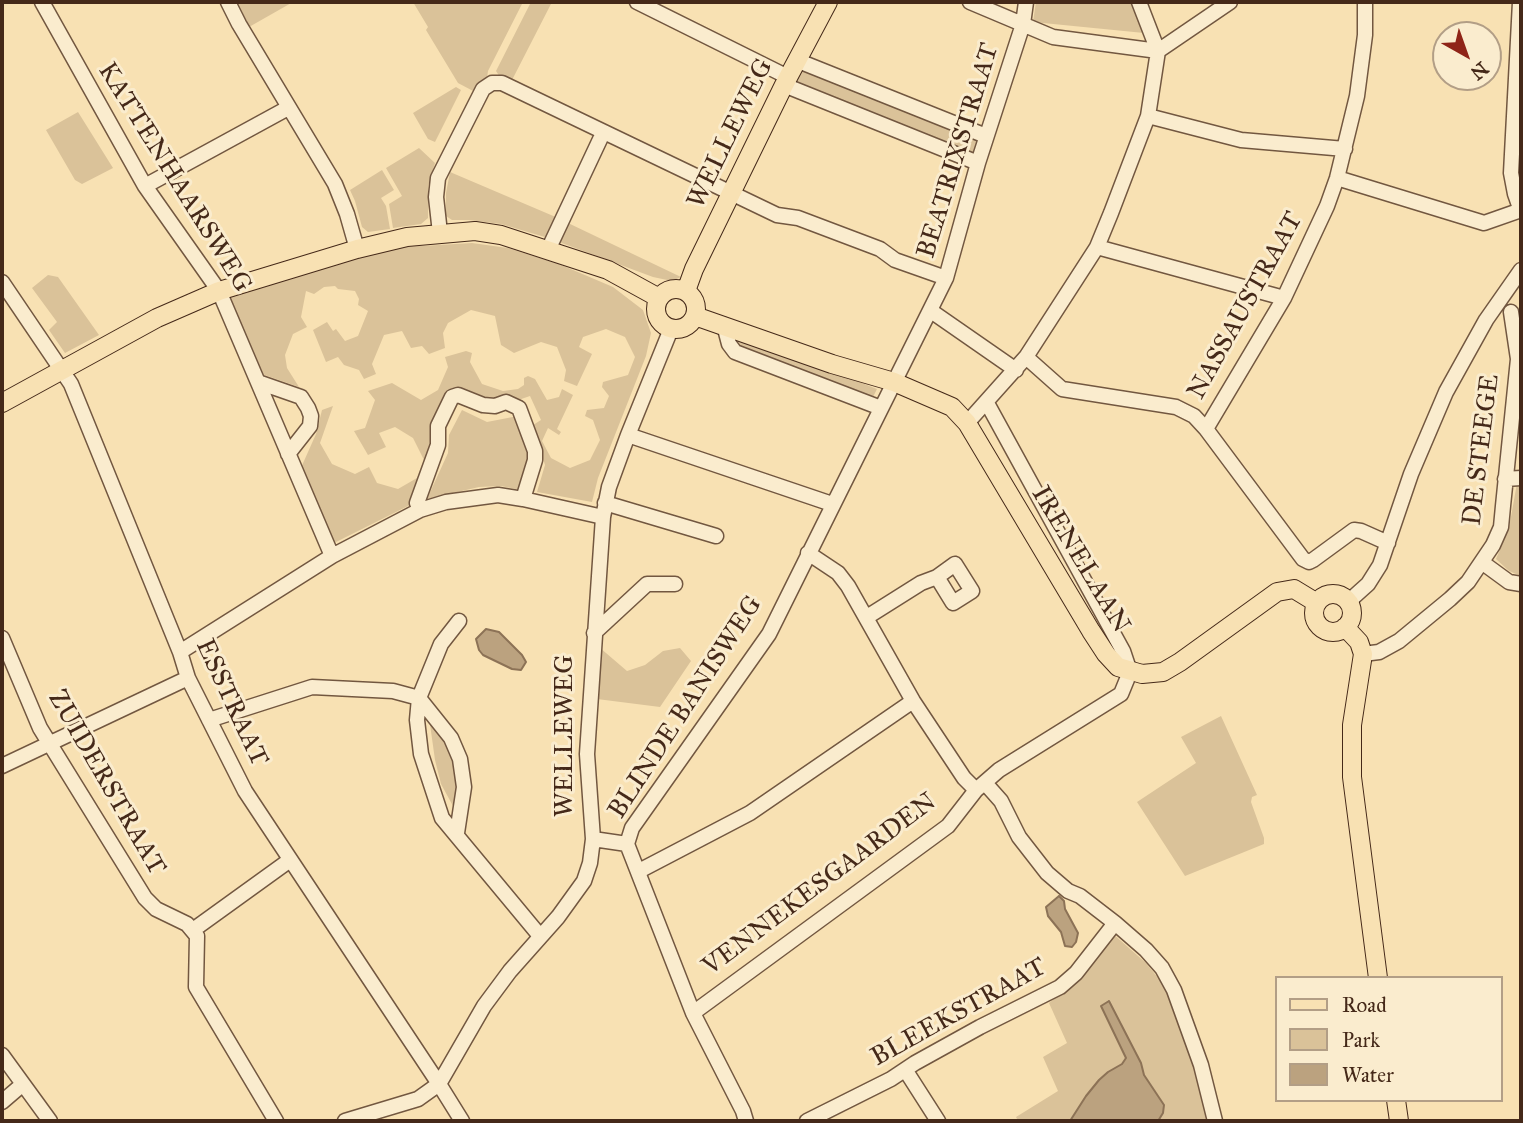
<!DOCTYPE html>
<html>
<head>
<meta charset="utf-8">
<style>
	body { margin:0 }
	#map { position:relative; width:1523px; height:1123px; overflow:hidden; background:#f8e1b3; font-family:"IM FELL Great Primer",serif }
	canvas { display:block }
	.frame { position:absolute; inset:0; border:4px solid #452919; pointer-events:none }
	.legend { position:absolute; left:1275px; top:976px; width:228px; height:126px; box-sizing:border-box; background:#faecce; border:2px solid #b29e86; margin:0; padding:9px 12px; list-style:none; font-size:21px; color:#452919 }
	.legend li { display:flex; align-items:center; gap:14px; height:35px }
	.legend b { width:35px; border:2px solid #b29e86 }
	.north { position:absolute; left:1432px; top:21px; width:70px; height:70px; box-sizing:border-box; background:#faecce; border:2px solid #b29e86; border-radius:50%; rotate:140deg; font-size:19px; font-weight:700; line-height:28px; text-align:center; color:#452919 }
	.north::after { content:''; display:block; margin:auto; width:24px; height:32px; background:#8f2418; clip-path:polygon(50% 0,100% 100%,50% 72%,0 100%) }
</style>
</head>
<body>
<div id="map">
<canvas width="1523" height="1123"></canvas>
<div class="frame"></div>
<ul class="legend">
<li><b style="height:9px;background:#f8e1b3"></b>Road</li>
<li><b style="height:19px;background:#dac299"></b>Park</li>
<li><b style="height:19px;background:#bba27f"></b>Water</li>
</ul>
<div class="north">N</div>
</div>
<script>
const ctx = document.querySelector('canvas').getContext('2d');
ctx.lineJoin = 'round';
function fillPath(path, color) {
  ctx.fillStyle = color;
  ctx.fill(path, 'evenodd');
}
function shape(rows) {
  const path = new Path2D();
  for (const r of rows) {
    if (r.length === 3) {
      path.moveTo(r[0] + r[2], r[1]);
      path.arc(r[0], r[1], r[2], 0, 2 * Math.PI);
      continue;
    }
    path.moveTo(r[0], r[1]);
    for (let i = 2; i < r.length; i += 2) path.lineTo(r[i], r[i + 1]);
  }
  return path;
}
function stroke(path, color, width, dash) {
  ctx.strokeStyle = color;
  ctx.lineWidth = width;
  ctx.lineCap = dash ? 'butt' : 'round';
  ctx.setLineDash(dash || []);
  ctx.stroke(path);
}
function drawText(font, color, halo, rows, align = 'center') {
  ctx.font = font + ' "IM FELL Great Primer",serif';
  ctx.lineWidth = 6;
  ctx.setLineDash([]);
  ctx.textBaseline = 'middle';
  ctx.strokeStyle = halo;
  ctx.fillStyle = color;
  for (const [text, x, y, turn = 0] of rows) {
    ctx.save();
    ctx.translate(x, y);
    ctx.rotate((+turn || 0) * Math.PI / 180);
    ctx.textAlign = isNaN(turn) ? turn : align;
    if (halo) ctx.strokeText(text, 0, 0);
    ctx.fillText(text, 0, 0);
    ctx.restore();
  }
}
const green = shape([
	[238,2,293,2,249,27],
	[413,2,523,2,488,71,487,78,475,92,458,83,426,30,428,27],
	[531,2,552,2,511,82,500,77,496,71],
	[1036,2,1131,2,1144,33,1033,22],
	[799,67,978,137,980,142,975,158,789,86],
	[456,87,461,90,435,142,428,139,413,113],
	[78,112,113,168,82,184,75,180,46,130],
	[419,148,435,163,428,186,428,218,421,224,393,228,389,204,402,196,386,168],
	[382,170,394,190,381,198,386,206,390,229,368,232,362,227,355,201,350,190],
	[450,172,558,218,548,238,501,224,469,220,452,220,446,216,446,193],
	[568,223,681,277,672,281,653,277,559,242],
	[472,243,508,248,559,264,613,287,643,310,651,333,646,356,598,478,592,502,537,492,545,465,533,425,541,420,530,396,495,408,455,391,430,436,435,448,433,456,410,505,336,542,330,540,300,470,316,434,322,410,333,406,320,443,332,464,355,474,369,467,377,483,398,489,417,478,424,460,413,438,395,427,379,433,386,447,368,455,354,431,365,428,375,400,368,391,392,383,421,400,438,390,448,367,445,357,466,351,472,353,470,362,482,384,503,391,518,389,524,385,524,378,528,376,535,379,547,400,559,397,562,389,573,395,557,429,561,432,559,435,548,428,542,441,551,458,570,468,590,460,600,440,593,420,585,416,587,410,604,408,609,396,602,387,603,382,628,375,635,357,625,337,606,329,583,337,579,347,592,354,577,386,564,381,566,370,557,347,541,342,514,353,501,345,495,316,471,310,448,323,443,333,445,348,429,354,422,346,411,348,402,331,384,335,372,364,376,374,364,379,359,370,344,365,338,357,326,362,313,330,327,322,333,331,336,329,345,341,358,336,368,311,358,305,359,299,355,291,338,289,335,286,324,287,314,294,306,291,301,317,307,327,293,334,285,355,287,368,299,387,259,373,229,302,230,295,393,245,422,246],
	[48,275,58,277,99,335,65,353,49,330,57,322,32,288],
	[732,339,764,344,877,389,872,399,735,346],
	[462,410,487,422,518,416,533,458,526,491,501,486,479,487,427,499,448,453,449,435],
	[1521,482,1521,576,1509,571,1496,559,1509,528,1517,483],
	[599,647,627,671,645,665,663,651,680,648,691,661,660,707,597,699],
	[1221,716,1257,795,1252,797,1251,802,1264,838,1264,844,1185,876,1137,802,1196,763,1181,737],
	[429,717,456,757,459,817,441,784,435,760],
	[1112,933,1146,963,1163,984,1173,1005,1199,1075,1208,1121,1158,1121,1163,1113,1160,1098,1144,1075,1141,1063,1109,1002,1101,1006,1126,1058,1122,1064,1108,1072,1099,1080,1086,1096,1070,1121,1018,1121,1016,1117,1058,1091,1043,1057,1067,1043,1049,1003,1069,987]
]);
const water = shape([
	[486,629,499,632,522,655,526,662,521,670,512,669,483,655,479,650,476,639,486,629],
	[1059,896,1064,901,1065,909,1078,933,1076,942,1072,947,1065,946,1061,932,1048,916,1046,907,1059,896],
	[1109,1001,1141,1063,1144,1075,1164,1105,1163,1113,1158,1121,1070,1121,1086,1096,1099,1080,1108,1072,1122,1064,1126,1058,1101,1006,1109,1001]
]);
const minor = shape([
	[42,2,145,186,219,291,332,556],
	[228,2,239,24,335,184,347,214,357,249],
	[637,2,788,77],
	[970,2,1053,37,1158,51,1230,2],
	[1520,2,1511,173,1515,194,1521,211],
	[796,60,986,136],
	[784,85,978,163],
	[1148,116,1241,140,1345,149],
	[1337,178,1484,223,1521,210],
	[145,186,288,108],
	[440,233,436,197,438,178,483,89,492,83,502,83,777,215,798,218,880,249,895,260,946,278],
	[1097,247,1284,298],
	[548,250,603,133],
	[2,282,71,384,180,652,188,678,245,791,439,1084,462,1121],
	[931,311,1016,370],
	[724,325,729,344,735,352,881,408],
	[1026,357,1062,389,1176,407,1194,416,1206,429,1303,559,1309,562,1313,560,1354,530,1361,531,1388,543],
	[258,382,301,397,308,408,311,416,310,426,288,454],
	[967,423,1026,357,1097,247,1111,213,1148,116,1158,51,1139,2],
	[1206,429,1284,298,1327,206,1337,178,1357,96,1365,35,1365,2],
	[628,435,832,504],
	[1505,479,1521,478],
	[605,503,716,536],
	[420,510,417,503,438,445,438,426,452,397,458,395,483,405,495,406,506,402,519,408,535,451,535,460,523,499],
	[808,553,838,573,848,586,913,701,964,778,976,790],
	[1483,563,1509,582,1521,584],
	[1348,602,1368,584,1380,565,1411,474,1446,392,1486,320,1521,270],
	[867,617,921,583,937,577,955,564,972,591,953,603,937,577],
	[459,621,441,644,419,698,417,720,421,754,442,818,540,936],
	[594,633,647,584,675,584],
	[2,638,40,728,145,898,156,909,187,924,197,936,196,987,276,1121],
	[180,652,332,556,420,510,446,502,498,495,523,499,603,517],
	[1363,654,1379,652,1399,641,1450,599,1468,582,1493,545,1501,527,1503,506,1518,359,1511,312],
	[209,720,312,687,393,691,419,698,451,738,460,759,464,787,457,833],
	[2,766,188,678],
	[985,783,1001,801,1019,837,1047,873,1068,891,1080,896,1115,923,1146,950,1162,968,1174,990,1201,1065,1215,1121],
	[593,839,627,844,632,828,769,634,946,278,978,163,1023,24,1026,2],
	[627,844,693,1013,743,1111,746,1121],
	[639,871,750,813,913,701],
	[193,930,290,860],
	[693,1013,948,826,976,790,999,770,1121,694,1130,672,1123,651,987,403],
	[2,1055,50,1121],
	[906,1071,938,1121],
	[2,1102,23,1084],
	[345,1121,418,1099,439,1084,484,1006,510,971,558,917,584,881,590,863,593,839,587,754,603,517,609,487,628,435,671,329],
	[807,1121,891,1079,915,1063,980,1027,1060,987,1076,973,1115,923]
]);
const major = shape([
	[676,309,20],
	[686,291,694,269,784,85,828,2],
	[695,316,832,364,894,382,952,407,967,423,1091,631,1106,654,1118,667,1142,674,1163,672,1180,662,1277,592,1294,589,1317,603],
	[2,403,157,318,219,291,357,249,407,237,475,231,501,235,608,270,659,298],
	[1333,613,19],
	[1345,627,1359,642,1363,654,1352,725,1352,777,1378,978],
	[1396,1100,1399,1121]
]);
const streetNames = [
	["WELLEWEG",731,134,-64],
	["BEATRIXSTRAAT",959,151,-73],
	["KATTENHAARSWEG",174,178,58],
	["NASSAUSTRAAT",1246,306,-61],
	["DE STEEGE",1482,450,-83],
	["IRENELAAN",1080,560,59],
	["ESSTRAAT",231,703,65],
	["BLINDE BANISWEG",686,708,-57],
	["WELLEWEG",566,736,-90],
	["ZUIDERSTRAAT",106,783,60],
	["VENNEKESGAARDEN",820,885,-37],
	["BLEEKSTRAAT",959,1013,-29]
];
fillPath(green, '#dac299');
fillPath(water, '#bba27f');
stroke(water, '#8c7256', 2);
stroke(minor, '#725740', 17);
stroke(major, '#452919', 20);
stroke(minor, '#faecce', 14);
stroke(major, '#f8e1b3', 18);
drawText('26px', '#452919', '#faecce', streetNames);
</script>
</body>
</html>
